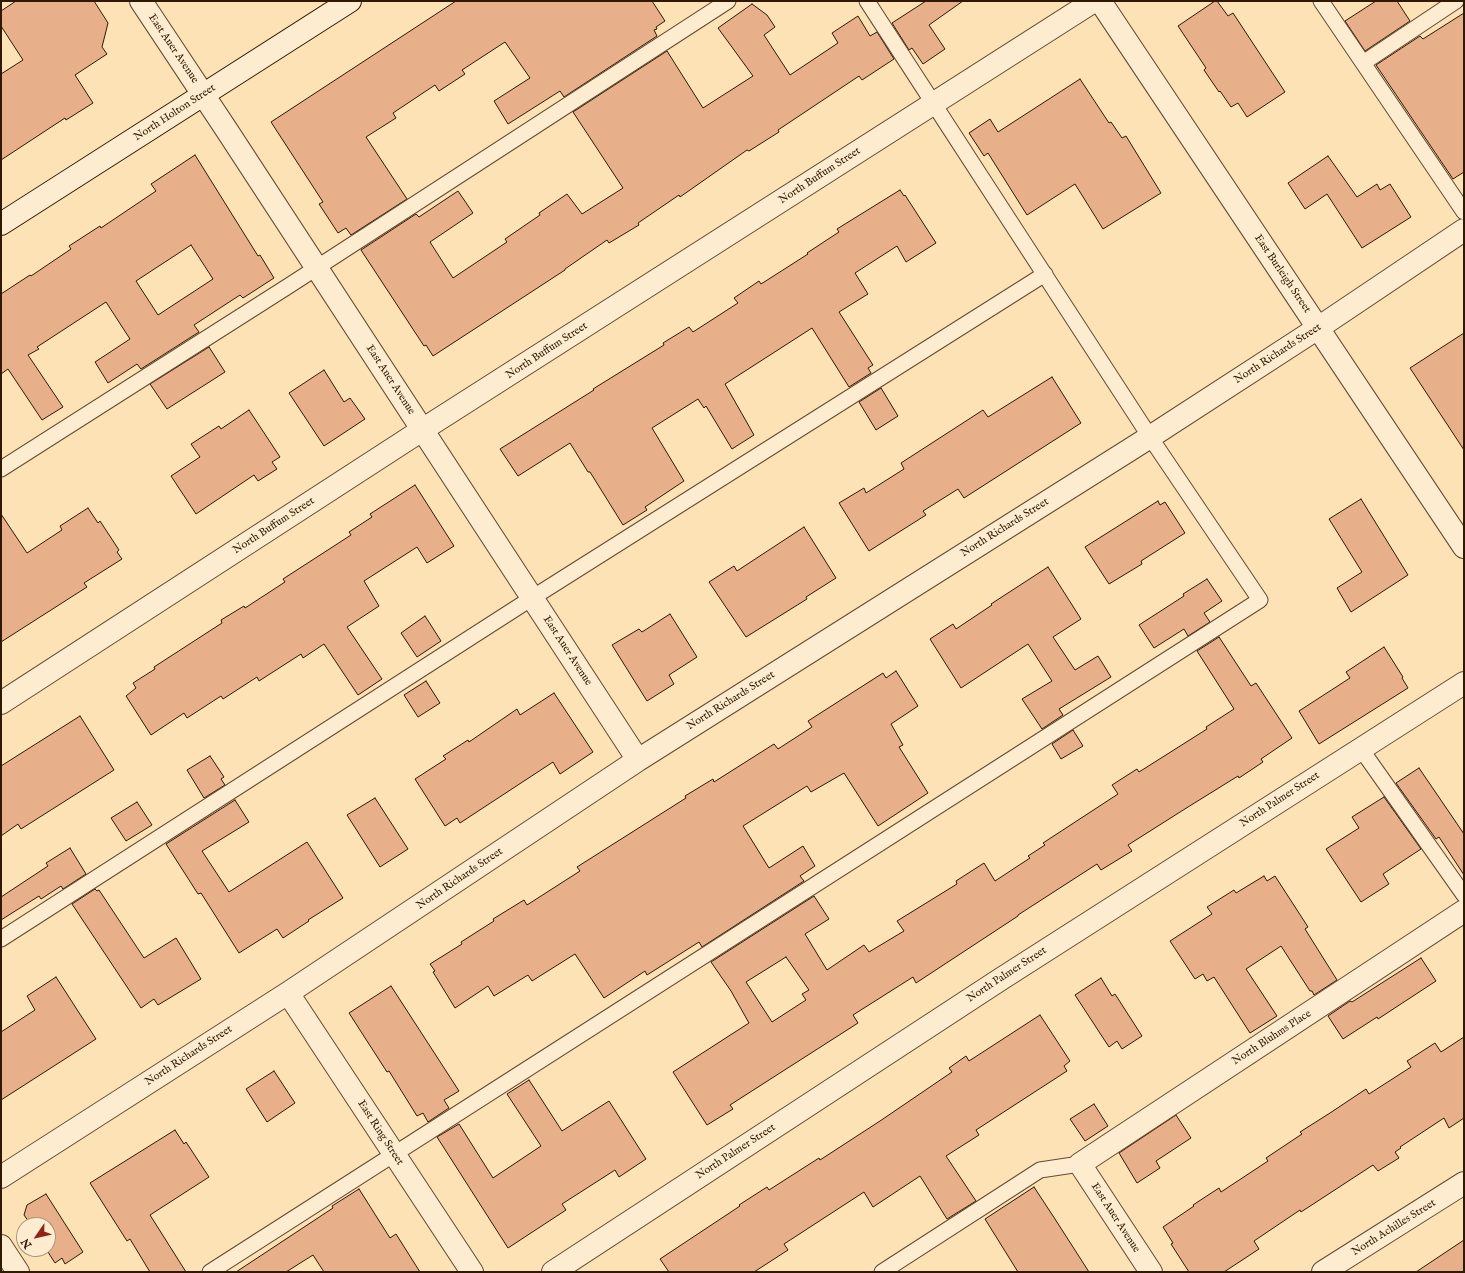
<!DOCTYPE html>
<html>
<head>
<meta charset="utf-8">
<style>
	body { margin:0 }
	#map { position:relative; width:1465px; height:1273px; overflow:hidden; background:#fce2b5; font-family:"IM FELL English",serif }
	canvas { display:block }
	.frame { position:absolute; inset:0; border:2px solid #301803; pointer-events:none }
	.north { position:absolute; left:16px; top:1217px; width:40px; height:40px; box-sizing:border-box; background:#fdeccf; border:1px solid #ab977d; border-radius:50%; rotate:236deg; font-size:11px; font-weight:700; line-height:16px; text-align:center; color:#301803 }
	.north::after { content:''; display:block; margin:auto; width:14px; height:18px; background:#8f2418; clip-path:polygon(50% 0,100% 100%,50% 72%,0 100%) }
</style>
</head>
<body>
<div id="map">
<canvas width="1465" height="1273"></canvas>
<div class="frame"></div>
<div class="north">N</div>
</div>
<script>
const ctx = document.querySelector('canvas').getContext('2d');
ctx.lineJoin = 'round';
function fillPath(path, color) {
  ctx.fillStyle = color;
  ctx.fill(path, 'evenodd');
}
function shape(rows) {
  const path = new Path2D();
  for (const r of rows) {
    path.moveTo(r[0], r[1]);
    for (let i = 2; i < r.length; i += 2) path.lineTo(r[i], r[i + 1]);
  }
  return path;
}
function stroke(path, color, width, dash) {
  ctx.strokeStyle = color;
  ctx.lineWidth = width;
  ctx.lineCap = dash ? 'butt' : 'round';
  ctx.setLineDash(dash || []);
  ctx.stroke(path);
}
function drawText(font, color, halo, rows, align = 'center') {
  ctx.font = font + ' "IM FELL English",serif';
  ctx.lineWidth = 4;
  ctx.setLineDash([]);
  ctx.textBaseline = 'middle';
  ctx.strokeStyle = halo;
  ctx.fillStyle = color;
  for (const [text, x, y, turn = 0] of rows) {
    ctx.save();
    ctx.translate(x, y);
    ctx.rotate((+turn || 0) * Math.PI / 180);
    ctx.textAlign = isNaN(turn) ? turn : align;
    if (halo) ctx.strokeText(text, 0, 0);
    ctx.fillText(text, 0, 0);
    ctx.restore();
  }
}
const building = shape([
	[16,1,94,1,108,23,102,47,107,54,75,75,93,103,66,120,65,118,1,160,1,74,23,60,1,26,1,11,16,1],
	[456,1,652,1,665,21,656,27,657,29,654,30,657,36,564,97,560,91,508,124,494,101,530,78,505,42,462,70,465,74,439,91,435,85,393,113,396,118,366,137,407,199,351,235,346,228,338,233,319,204,323,202,271,122,456,1],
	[926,1,963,1,929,25,945,49,923,64,912,48,909,50,892,23,926,1],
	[1215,1,1217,1,1228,16,1233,13,1285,92,1247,117,1238,103,1231,107,1220,91,1219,92,1204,70,1206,68,1178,26,1215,1],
	[1376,1,1397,1,1410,21,1365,51,1345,21,1376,1],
	[752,4,767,15,775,27,764,35,790,75,838,43,832,33,858,16,870,36,877,32,894,59,862,80,859,76,778,130,779,132,749,151,747,150,680,197,679,195,638,223,639,225,609,243,607,240,565,269,565,270,433,356,426,345,424,346,361,250,416,214,419,217,458,191,473,213,430,242,453,278,507,242,505,239,540,215,539,213,567,194,582,214,623,188,573,112,667,51,703,108,753,76,718,28,752,4],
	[1464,13,1464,172,1453,179,1376,65,1420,36,1423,39,1464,13],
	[1080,79,1109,123,1111,122,1122,138,1126,136,1161,193,1103,229,1075,184,1027,215,988,153,984,156,969,133,990,119,998,132,1080,79],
	[195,155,258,256,260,255,274,278,243,298,240,295,194,325,199,332,141,369,137,364,108,383,95,362,130,339,106,302,37,347,39,349,28,355,63,407,42,420,8,369,1,374,1,294,30,275,31,276,71,249,69,246,100,226,101,228,156,191,151,184,195,155],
	[191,245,213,279,158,315,136,281,191,245],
	[1328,156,1357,197,1377,184,1380,190,1390,184,1411,217,1362,248,1327,194,1305,209,1288,183,1328,156],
	[900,190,904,196,905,195,936,243,906,262,897,246,855,273,868,294,839,312,873,365,868,368,871,373,849,387,812,328,725,384,754,435,732,449,706,406,704,408,698,399,652,428,684,481,645,507,647,510,623,525,590,472,588,472,570,443,518,476,500,449,594,390,593,389,664,345,663,343,689,327,693,332,738,303,734,298,759,281,761,284,808,254,807,253,839,232,837,229,900,190],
	[1464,333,1464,450,1410,368,1464,333],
	[209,347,225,372,167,409,150,384,209,347],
	[324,370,344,402,350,398,365,419,324,446,289,393,324,370],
	[1052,377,1081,423,964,498,958,489,923,511,926,515,869,551,839,503,864,488,866,493,904,469,901,463,983,410,988,417,1052,377],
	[881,388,898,416,876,430,859,402,881,388],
	[249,410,280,457,272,462,277,469,258,481,254,475,196,514,171,476,200,457,191,444,219,426,221,429,249,410],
	[415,485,454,546,427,563,417,547,364,581,379,606,347,627,382,679,358,695,324,644,303,658,301,654,259,681,257,677,223,699,221,696,187,718,184,713,151,735,126,696,136,688,133,683,155,669,154,667,222,623,221,620,244,606,245,608,285,582,283,579,351,535,349,532,372,517,370,514,415,485],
	[1361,499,1408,575,1351,612,1337,588,1362,572,1329,519,1361,499],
	[1158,501,1160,505,1165,502,1185,533,1141,561,1142,564,1109,584,1085,547,1158,501],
	[88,508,98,523,100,521,119,550,117,552,122,559,84,583,87,587,1,642,1,514,27,553,62,530,60,526,88,508],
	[804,527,836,578,806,597,807,599,746,637,709,582,734,566,737,571,804,527],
	[1048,567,1081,619,1053,637,1075,670,1098,656,1111,677,1059,709,1063,715,1042,729,1022,699,1052,681,1028,644,961,688,930,639,953,624,956,629,992,605,991,604,1048,567],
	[1207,579,1222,601,1204,613,1210,622,1188,636,1184,629,1154,648,1139,625,1184,596,1183,594,1207,579],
	[670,614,697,657,669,675,674,684,647,701,612,645,639,629,642,632,670,614],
	[425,616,441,641,417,657,401,633,425,616],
	[1219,637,1251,686,1256,683,1292,738,1261,759,1263,762,1239,778,1238,776,1188,807,1128,845,1132,851,1101,870,1097,864,1018,915,1018,916,916,983,913,977,853,1015,858,1023,730,1105,733,1109,707,1125,673,1072,749,1023,731,991,711,962,814,896,829,919,805,934,827,970,864,945,869,952,904,931,897,921,957,884,956,881,984,863,995,881,1030,858,1028,856,1045,845,1043,843,1118,794,1112,785,1137,769,1139,772,1207,729,1206,727,1234,709,1197,651,1219,637],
	[786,957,809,990,802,994,806,1000,772,1022,746,982,786,957],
	[1384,647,1403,677,1402,678,1408,688,1319,744,1299,711,1350,678,1346,672,1384,647],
	[896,671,918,706,891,724,903,745,899,747,928,793,878,826,844,773,811,792,807,786,743,826,769,868,803,846,815,866,800,876,804,881,702,947,699,942,647,975,645,971,604,998,575,954,532,981,528,975,494,996,488,986,455,1008,433,972,435,971,430,964,462,944,461,942,494,921,493,919,524,900,527,905,580,871,577,867,686,798,685,796,713,779,714,782,774,744,778,749,812,727,808,721,883,673,886,678,896,671],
	[426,681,440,703,418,717,404,695,426,681],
	[554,693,593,752,560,774,553,762,460,823,457,818,445,826,415,779,446,759,443,756,468,740,469,742,517,709,520,715,554,693],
	[80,716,114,770,21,829,18,824,1,836,1,766,80,716],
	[1073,730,1083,746,1061,759,1052,744,1073,730],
	[210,756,224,777,221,779,225,785,204,798,187,770,210,756],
	[1419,768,1464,834,1464,875,1439,837,1436,839,1396,783,1419,768],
	[1384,797,1421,849,1383,874,1389,884,1361,902,1326,849,1359,828,1352,817,1384,797],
	[375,798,408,849,380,867,347,815,375,798],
	[235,800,249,822,202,851,229,892,307,842,343,898,308,920,309,921,283,938,277,929,239,953,201,893,198,894,166,844,235,800],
	[137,802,152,825,126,841,111,818,137,802],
	[70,848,86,874,63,889,61,886,41,899,39,896,1,920,1,897,48,866,46,863,70,848],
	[1264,876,1267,881,1275,876,1308,927,1305,929,1337,980,1314,995,1312,991,1310,991,1281,946,1246,969,1277,1016,1250,1033,1214,977,1207,981,1203,974,1195,979,1170,941,1212,914,1207,907,1234,890,1236,893,1264,876],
	[95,889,97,891,99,890,144,958,176,938,201,979,158,1005,154,999,141,1008,72,904,95,889],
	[1421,958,1436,981,1378,1019,1377,1017,1343,1039,1328,1016,1350,1001,1352,1002,1421,958],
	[56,977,96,1039,1,1100,1,1032,35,1010,27,996,56,977],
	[1101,978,1112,996,1115,994,1142,1036,1122,1049,1117,1041,1109,1047,1075,995,1101,978],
	[391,986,459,1091,444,1100,449,1108,428,1122,423,1113,417,1116,389,1071,387,1072,349,1013,391,986],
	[1040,1015,1070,1061,1064,1066,1067,1071,976,1130,979,1135,946,1156,976,1201,947,1219,920,1176,873,1207,864,1192,784,1244,788,1250,754,1272,669,1272,660,1259,740,1206,739,1205,767,1187,769,1190,819,1158,820,1160,880,1121,952,1072,949,1068,966,1056,969,1061,1040,1015],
	[1464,1037,1464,1118,1449,1128,1444,1118,1400,1147,1401,1148,1395,1152,1399,1158,1378,1171,1373,1165,1301,1212,1300,1210,1254,1241,1259,1249,1224,1272,1189,1272,1171,1244,1173,1243,1163,1227,1194,1206,1193,1205,1219,1188,1221,1192,1268,1161,1266,1158,1302,1134,1300,1132,1330,1113,1366,1089,1369,1094,1411,1067,1407,1061,1435,1043,1441,1052,1464,1037],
	[274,1071,295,1103,267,1122,246,1089,274,1071],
	[529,1080,562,1131,609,1101,646,1159,619,1177,615,1170,562,1204,566,1210,508,1248,437,1137,459,1124,493,1178,541,1146,507,1094,529,1080],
	[1094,1104,1108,1126,1085,1141,1070,1119,1094,1104],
	[1176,1115,1191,1138,1156,1161,1160,1168,1137,1183,1119,1153,1176,1115],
	[175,1130,184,1144,186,1142,209,1177,150,1215,186,1272,150,1272,130,1239,127,1241,90,1183,175,1130],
	[1034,1187,1055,1219,1089,1272,1018,1272,985,1219,1034,1187],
	[359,1189,390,1238,396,1234,420,1272,324,1272,313,1255,286,1272,236,1272,333,1208,332,1206,359,1189],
	[46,1194,83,1252,65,1264,62,1258,55,1263,46,1249,48,1249,48,1225,31,1225,24,1215,27,1205,46,1194],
	[1464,1240,1464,1272,1416,1272,1464,1240]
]);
const service = shape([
	[1321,1,1464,212],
	[1363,63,1456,1],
	[1,469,290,285,728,1],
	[1361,749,1464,895],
	[1,939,532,598,1045,274],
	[210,1272,1260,600,1150,437,867,1],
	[882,1272,1040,1170,1080,1164]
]);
const minor = shape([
	[141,1,226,129,638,760],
	[1,703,422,430,1094,1],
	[288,993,472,1272],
	[1,1177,288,993,638,760,1150,437,1318,328,1464,230],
	[1,1246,18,1272],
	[553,1272,1001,979,1464,683],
	[1151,1272,1080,1164,1464,911],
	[1323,1272,1464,1183]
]);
const tertiary = shape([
	[1100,1,1464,547]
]);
const secondary = shape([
	[1,224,350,1]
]);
const streetNames = [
	["East Auer Avenue",173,49,56],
	["North Holton Street",175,113,-33],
	["North Buffum Street",820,176,-33],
	["East Burleigh Street",1282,274,56],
	["North Buffum Street",547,351,-33],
	["North Richards Street",1278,354,-33],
	["East Auer Avenue",390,380,57],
	["North Buffum Street",274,526,-33],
	["North Richards Street",1005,528,-32],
	["East Auer Avenue",567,651,57],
	["North Richards Street",731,701,-32],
	["North Palmer Street",1280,800,-33],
	["North Richards Street",460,879,-34],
	["North Palmer Street",1007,975,-33],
	["North Bluhms Place",1272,1038,-33],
	["North Richards Street",189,1056,-33],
	["East Ring Street",380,1133,57],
	["North Palmer Street",736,1152,-33],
	["East Auer Avenue",1115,1218,57],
	["North Achilles Street",1394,1228,-32]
];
fillPath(building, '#e7af8a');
stroke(building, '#301803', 1);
stroke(service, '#634a30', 17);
stroke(minor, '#634a30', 24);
stroke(tertiary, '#634a30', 24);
stroke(secondary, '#301803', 24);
stroke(service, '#fdeccf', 15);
stroke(minor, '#fdeccf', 22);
stroke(tertiary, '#fdeccf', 22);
stroke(secondary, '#fdeccf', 22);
drawText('11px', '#301803', '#fdeccf', streetNames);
</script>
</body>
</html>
